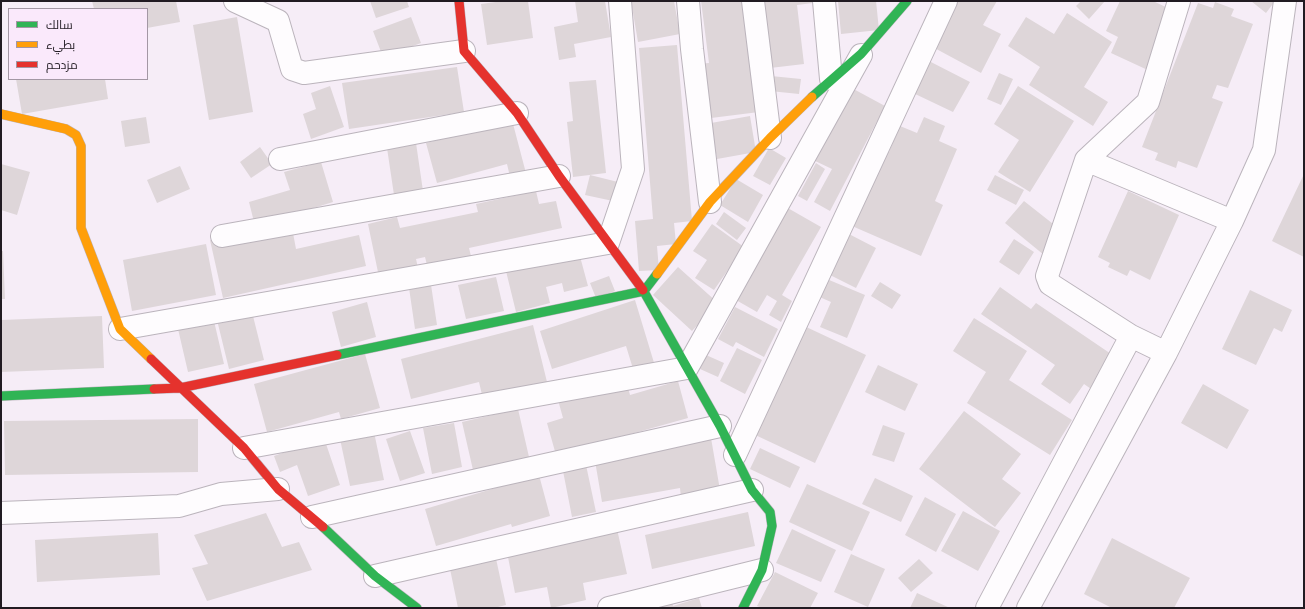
<!DOCTYPE html>
<html>
<head>
<meta charset="utf-8">
<style>
	body { margin:0 }
	#map { position:relative; width:1305px; height:609px; overflow:hidden; background:#f6edf7; font-family:"Asap Condensed",Cairo,sans-serif }
	canvas { display:block }
	.frame { position:absolute; inset:0; border:2px solid #211b22; pointer-events:none }
	.legend { position:absolute; left:8px; top:8px; width:140px; height:72px; box-sizing:border-box; background:#fae9fb; border:1px solid #a397a4; margin:0; padding:5px 7px; list-style:none; font-size:12px; color:#211b22 }
	.legend li { display:flex; align-items:center; gap:8px; height:20px }
	.legend b { width:20px; border:1px solid #a397a4 }
</style>
</head>
<body>
<div id="map">
<canvas width="1305" height="609"></canvas>
<div class="frame"></div>
<ul class="legend">
<li><b style="height:5px;background:#30b455"></b>سالك</li>
<li><b style="height:5px;background:#ff9f0a"></b>بطيء</li>
<li><b style="height:5px;background:#e5322d"></b>مزدحم</li>
</ul>
</div>
<script>
const ctx = document.querySelector('canvas').getContext('2d');
ctx.lineJoin = 'round';
function fillPath(path, color) {
  ctx.fillStyle = color;
  ctx.fill(path, 'evenodd');
}
function shape(rows) {
  const path = new Path2D();
  for (const r of rows) {
    path.moveTo(r[0], r[1]);
    for (let i = 2; i < r.length; i += 2) path.lineTo(r[i], r[i + 1]);
  }
  return path;
}
function stroke(path, color, width, dash) {
  ctx.strokeStyle = color;
  ctx.lineWidth = width;
  ctx.lineCap = dash ? 'butt' : 'round';
  ctx.setLineDash(dash || []);
  ctx.stroke(path);
}
const building = shape([
	[92,1,176,1,180,22,147,28,147,9,94,9],
	[370,1,407,1,409,7,376,18],
	[503,1,528,1,533,38,487,45,481,4],
	[575,1,605,1,611,37,574,44,576,57,559,60,554,27,578,22],
	[631,1,674,1,680,34,638,42],
	[701,1,744,1,759,112,703,119,696,64,709,63],
	[763,1,813,1,813,3,797,5,804,64,770,68],
	[838,1,876,1,879,30,841,34],
	[950,1,997,1,983,25,1001,34,981,73,927,44],
	[1081,1,1105,1,1089,19,1076,6],
	[1120,1,1153,1,1170,9,1155,42,1164,46,1152,72,1111,53,1118,37,1106,31],
	[1251,1,1275,1,1266,13],
	[1215,2,1234,9,1231,16,1253,24,1228,88,1217,85,1212,98,1223,102,1197,168,1178,161,1176,168,1155,160,1158,153,1142,147,1198,3,1213,8],
	[1067,13,1112,42,1084,87,1108,102,1093,126,1029,85,1040,67,1008,46,1026,17,1054,34],
	[237,17,253,112,209,120,193,25],
	[411,17,421,43,383,57,373,31],
	[677,45,692,221,674,223,676,244,657,246,659,270,639,271,635,221,653,219,639,48],
	[927,60,970,82,953,112,911,92],
	[457,67,464,112,349,129,342,83],
	[999,73,1013,79,1001,105,987,99],
	[771,76,801,79,799,94,770,91],
	[16,79,105,79,108,99,22,114],
	[596,80,606,173,573,177,567,122,573,121,569,82],
	[330,86,344,127,311,139,303,114,316,109,311,93],
	[848,86,885,106,830,211,814,202,832,169,811,159],
	[1018,86,1074,121,1030,192,998,172,1019,140,994,124],
	[750,116,756,152,717,159,711,123],
	[146,117,150,143,125,147,121,121],
	[924,117,945,126,939,141,957,149,935,201,943,205,921,256,852,226,884,150,889,152,900,126,917,133],
	[512,120,527,177,511,181,507,164,437,183,426,143],
	[416,143,423,191,394,195,387,148],
	[260,147,272,164,251,178,240,162],
	[769,148,786,158,770,185,753,176],
	[321,162,333,202,255,226,249,202,290,190,284,172],
	[816,163,825,169,807,201,798,196],
	[1,164,30,172,17,215,1,210],
	[180,166,190,189,157,203,147,180],
	[1304,174,1304,257,1272,241],
	[590,175,618,182,613,201,585,195],
	[995,175,1024,190,1016,205,987,190],
	[736,179,763,195,748,222,720,205],
	[536,191,539,204,556,201,562,228,469,248,472,260,428,269,425,257,416,259,418,268,379,277,368,224,397,217,400,228,478,212,476,204],
	[1128,191,1179,215,1150,280,1130,270,1127,276,1108,267,1110,263,1098,257],
	[1024,201,1062,231,1044,255,1005,223],
	[786,207,821,227,782,295,792,301,781,322,769,315,777,301,767,295,757,312,736,300],
	[724,212,746,228,737,240,716,224],
	[712,224,744,247,714,290,695,278,707,260,693,251],
	[293,233,296,249,359,235,366,266,223,298,210,240,229,235,231,246],
	[847,233,876,248,856,288,826,273],
	[1014,239,1034,252,1019,275,999,262],
	[206,244,216,295,132,311,123,260],
	[578,249,588,286,564,292,562,283,546,287,550,303,516,312,505,267],
	[1,251,3,251,5,299,1,299],
	[678,267,718,303,692,331,653,295],
	[609,276,615,291,596,298,590,283],
	[496,277,504,311,466,319,458,285],
	[822,277,865,295,847,338,820,327,831,302,815,295],
	[430,278,437,325,415,329,408,281],
	[880,282,901,295,892,309,871,296],
	[1000,287,1031,309,1036,303,1117,358,1094,391,1084,384,1070,404,1041,384,1055,365,981,314],
	[1250,290,1292,310,1282,332,1274,328,1256,365,1222,349],
	[635,300,655,366,634,372,626,346,552,369,540,331],
	[367,302,376,337,341,347,332,312],
	[735,307,778,329,764,357,736,342,733,347,718,339],
	[252,312,264,360,229,369,217,320],
	[102,316,104,368,1,372,1,320],
	[974,318,1027,351,1009,380,1072,420,1050,455,967,403,986,372,953,351],
	[214,321,224,364,188,372,178,329],
	[533,325,547,382,483,399,479,382,411,399,401,359],
	[802,325,866,355,815,463,751,433],
	[737,348,762,360,745,394,720,381],
	[365,354,380,408,341,419,339,412,267,432,254,384],
	[706,355,724,363,718,377,700,369],
	[878,365,918,384,905,411,865,392],
	[626,381,630,395,678,381,688,418,556,455,547,423,563,418,558,400],
	[1203,384,1249,410,1227,449,1181,423],
	[518,409,529,457,473,470,462,422],
	[964,411,1021,454,1002,479,1021,493,995,527,919,469],
	[198,419,198,472,5,475,4,421],
	[454,423,462,467,432,474,423,428],
	[883,425,905,433,894,462,872,455],
	[410,431,425,473,400,481,386,439],
	[374,432,384,480,350,486,340,439],
	[324,438,340,485,308,496,297,465,280,472,274,456],
	[711,438,720,490,681,498,680,488,602,502,594,455],
	[760,448,800,467,790,488,750,469],
	[586,465,596,512,572,517,563,471],
	[539,475,550,516,512,527,511,524,436,546,425,509],
	[875,478,913,496,901,522,862,504],
	[807,484,870,512,852,551,789,522],
	[925,497,956,514,936,552,905,535],
	[963,511,1000,531,978,571,941,551],
	[748,512,755,546,652,569,645,535],
	[266,513,282,547,299,542,312,570,207,601,192,568,208,564,194,535],
	[617,529,627,574,583,583,586,600,551,608,547,587,515,593,507,552],
	[792,529,836,550,821,582,776,563],
	[158,533,160,575,37,582,35,540],
	[1112,538,1190,578,1174,608,1112,608,1084,594],
	[495,554,506,605,494,608,458,608,449,564],
	[851,554,885,569,868,607,834,592],
	[919,559,933,573,911,592,898,578],
	[775,572,818,593,810,608,762,608,757,606],
	[917,593,950,608,910,608],
	[671,597,673,606,699,598,702,608,640,608]
]);
const street = shape([
	[235,1,278,21,292,69,304,73,464,51],
	[688,1,692,49,710,202],
	[753,1,770,138],
	[824,1,831,79],
	[280,159,517,113],
	[1086,160,1232,221],
	[222,236,559,176],
	[120,329,608,243,633,169,620,1],
	[1166,353,1131,336,1050,284,1047,276,1086,160,1148,102,1179,1],
	[244,448,687,368,861,55],
	[735,455,946,1],
	[1,513,179,506,221,494,278,489],
	[312,517,720,426],
	[375,576,752,490],
	[609,608,762,570],
	[987,608,1131,336],
	[1028,608,1166,353,1232,221,1264,150,1285,1]
]);
const fast = shape([
	[812,97,861,54,907,1],
	[643,290,720,426,752,490,770,512,772,526,762,570,743,608],
	[337,355,644,291,657,274],
	[1,396,154,389],
	[323,527,375,576,417,608]
]);
const slow = shape([
	[1,114,66,129,76,135,81,146,81,228,120,329,151,359],
	[657,274,710,202,770,138,812,97]
]);
const jam = shape([
	[459,1,464,51,517,113,559,176,643,290],
	[151,359,244,448,278,489,323,527],
	[154,389,180,388,337,355]
]);
fillPath(building, '#ded6d9');
stroke(street, '#bbb4bc', 24);
stroke(fast, '#bbb4bc', 10);
stroke(slow, '#bbb4bc', 10);
stroke(jam, '#bbb4bc', 10);
stroke(street, '#fefcfe', 22);
stroke(fast, '#30b455', 9);
stroke(slow, '#ff9f0a', 9);
stroke(jam, '#e5322d', 9);
</script>
</body>
</html>
